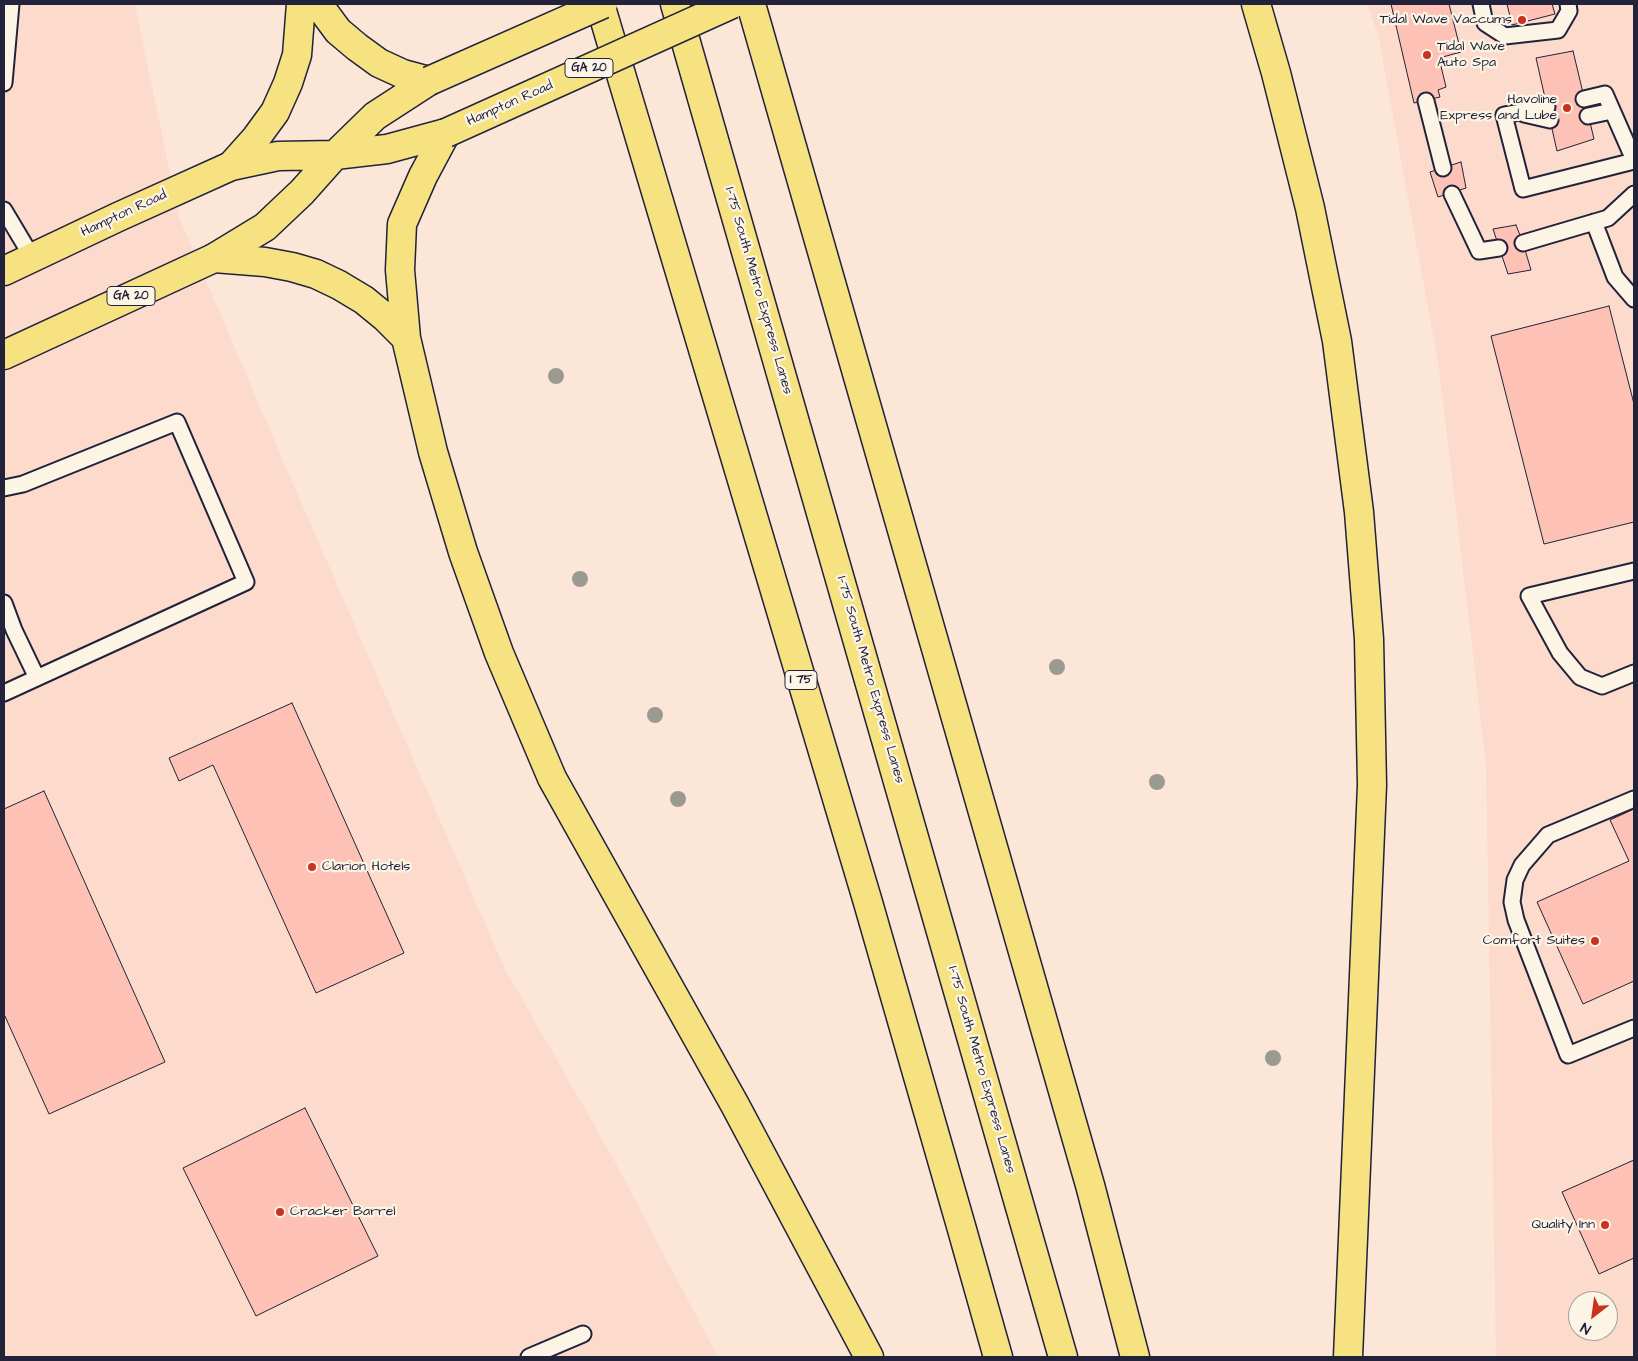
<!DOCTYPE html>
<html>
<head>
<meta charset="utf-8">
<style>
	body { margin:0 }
	#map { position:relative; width:1638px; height:1361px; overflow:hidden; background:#fce6d7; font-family:"Architects Daughter",sans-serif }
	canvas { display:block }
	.frame { position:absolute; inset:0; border:5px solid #22223b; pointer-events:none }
	.north { position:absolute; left:1568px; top:1291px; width:50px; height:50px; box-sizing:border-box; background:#fcf5e5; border:1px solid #a5a1a1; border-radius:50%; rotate:210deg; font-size:14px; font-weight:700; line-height:20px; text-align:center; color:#22223b }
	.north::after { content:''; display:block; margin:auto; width:18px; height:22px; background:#c8321e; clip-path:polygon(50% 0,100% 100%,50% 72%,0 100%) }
</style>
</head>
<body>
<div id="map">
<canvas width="1638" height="1361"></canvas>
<div class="frame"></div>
<div class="north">N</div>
</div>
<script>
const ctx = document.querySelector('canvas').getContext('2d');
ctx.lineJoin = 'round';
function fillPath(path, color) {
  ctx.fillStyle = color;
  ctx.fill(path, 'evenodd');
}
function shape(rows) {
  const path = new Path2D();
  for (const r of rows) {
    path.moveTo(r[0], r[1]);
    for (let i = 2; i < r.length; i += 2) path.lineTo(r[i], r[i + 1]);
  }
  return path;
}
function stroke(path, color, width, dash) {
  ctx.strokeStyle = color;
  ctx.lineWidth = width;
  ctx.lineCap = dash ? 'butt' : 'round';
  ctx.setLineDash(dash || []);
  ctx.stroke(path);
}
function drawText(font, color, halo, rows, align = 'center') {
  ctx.font = font + ' "Architects Daughter",sans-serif';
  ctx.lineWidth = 4.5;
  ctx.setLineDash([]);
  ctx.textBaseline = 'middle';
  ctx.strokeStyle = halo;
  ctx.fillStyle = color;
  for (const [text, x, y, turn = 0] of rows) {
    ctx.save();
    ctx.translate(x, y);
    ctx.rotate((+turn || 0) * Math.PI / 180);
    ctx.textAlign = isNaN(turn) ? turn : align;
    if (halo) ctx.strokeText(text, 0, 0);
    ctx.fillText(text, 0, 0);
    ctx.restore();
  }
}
const built = shape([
	[4,4,135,4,179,217,287,470,505,969,613,1158,718,1357,4,1357],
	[1367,4,1634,4,1634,1357,1496,1357,1486,764,1439,368,1378,34],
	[1578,1301,1608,1301,1608,1331,1578,1331]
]);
const building = shape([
	[1391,4,1449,4,1461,52,1439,58,1446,87,1438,90,1440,97,1414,103,1391,4],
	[1507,4,1552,4,1555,14,1512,25,1507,4],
	[1573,51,1594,139,1557,151,1536,58,1573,51],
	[1461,162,1466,188,1438,197,1430,172,1461,162],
	[1516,225,1523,243,1531,270,1508,274,1493,229,1516,225],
	[1609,306,1634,404,1634,522,1544,544,1491,336,1609,306],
	[292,703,404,953,316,993,213,765,179,781,169,758,292,703],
	[44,791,165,1062,49,1114,4,1014,4,809,44,791],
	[1634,809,1634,981,1583,1004,1537,902,1629,861,1610,820,1634,809],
	[305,1108,378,1256,256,1316,183,1168,305,1108],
	[1634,1160,1634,1258,1599,1274,1562,1192,1634,1160]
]);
const service = shape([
	[1481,4,1485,23,1505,36,1558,30,1569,11,1568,4],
	[4,83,11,4],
	[1584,99,1605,94,1634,160],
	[1426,101,1443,168],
	[1547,107,1504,115,1523,189,1634,161],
	[1524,114,1550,120],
	[1588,116,1612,111],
	[1452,194,1479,251,1499,248],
	[4,210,32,257],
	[1594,222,1615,277,1634,299],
	[1523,243,1608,218,1634,194],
	[4,488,23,484,177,422,246,582,4,693],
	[1634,571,1529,596,1560,653,1580,677,1602,686,1634,673],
	[4,603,14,630,37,678],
	[1634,799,1548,835,1522,865,1515,880,1512,902,1516,920,1568,1055,1634,1028],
	[529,1357,583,1334]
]);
const primary = shape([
	[4,271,118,217,231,166,278,156,335,155,387,149,446,133],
	[4,355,214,258,265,227,302,192,335,155,375,116,429,81]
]);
const motorway = shape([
	[318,4,338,31,357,47,379,63,403,74,429,81],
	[600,4,867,899,961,1226,998,1357],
	[675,4,1063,1357],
	[751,4,1090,1185,1135,1357],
	[1256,4,1276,73,1310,208,1337,341,1359,512,1369,639,1372,785,1348,1357],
	[446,133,423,176,402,224,400,270,406,338,433,452,463,552,499,653,552,778,735,1105,869,1357],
	[231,166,256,138,275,112,288,83,297,55,301,4],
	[214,258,265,262,292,267,316,274,339,285,364,300,386,318,406,338]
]);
const trunkBridge = shape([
	[429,81,603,4],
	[446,133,732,4]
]);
const trees = [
	[556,376],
	[580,579],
	[1057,667],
	[655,715],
	[1157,782],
	[678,799],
	[1273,1058]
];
const markers = [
	[1522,20,5,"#c8321e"],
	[1427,55,5,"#c8321e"],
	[1567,108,5,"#c8321e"],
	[312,867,5,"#c8321e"],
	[1595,941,5,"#c8321e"],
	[280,1212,5,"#c8321e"],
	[1605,1225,5,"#c8321e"]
];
const shields = [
	[589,68,48],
	[131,296,48],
	[801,680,32]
];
const shieldNames = [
	["GA 20",589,68],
	["GA 20",131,296],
	["I 75",801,680]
];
const poiNames = [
	["Tidal Wave Vaccums",1512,20],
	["Tidal Wave",1437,47,"left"],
	["Auto Spa",1437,63,"left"],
	["Havoline",1557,100],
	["Express and Lube",1557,116],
	["Clarion Hotels",322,867,"left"],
	["Comfort Suites",1585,941],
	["Cracker Barrel",290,1212,"left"],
	["Quality Inn",1595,1225]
];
const streetNames = [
	["Hampton Road",510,104,-24],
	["Hampton Road",124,214,-25],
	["I-75 South Metro Express Lanes",758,291,74],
	["I-75 South Metro Express Lanes",870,680,74],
	["I-75 South Metro Express Lanes",981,1070,74]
];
fillPath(built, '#fcdbcd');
fillPath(building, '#fdc2b5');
stroke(building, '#22223b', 1);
stroke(service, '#22223b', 19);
stroke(primary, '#22223b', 31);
stroke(motorway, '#22223b', 31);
stroke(service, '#fcf5e5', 15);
stroke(primary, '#f7e281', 28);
stroke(motorway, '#f7e281', 28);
stroke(trunkBridge, '#22223b', 31, []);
stroke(trunkBridge, '#f7e281', 28);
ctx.fillStyle = '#9b9a92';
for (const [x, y] of trees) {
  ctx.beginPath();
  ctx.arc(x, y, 8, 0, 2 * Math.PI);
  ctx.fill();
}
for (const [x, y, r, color] of markers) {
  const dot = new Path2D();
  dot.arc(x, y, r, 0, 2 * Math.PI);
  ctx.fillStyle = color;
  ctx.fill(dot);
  stroke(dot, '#fcf5e5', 2);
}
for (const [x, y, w] of shields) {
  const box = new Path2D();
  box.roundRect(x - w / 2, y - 9.5, w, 19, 4);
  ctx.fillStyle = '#fcf5e5';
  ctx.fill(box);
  stroke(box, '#22223b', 1);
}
drawText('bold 12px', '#22223b', null, shieldNames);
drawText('14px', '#22223b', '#fcf5e5', poiNames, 'right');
drawText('14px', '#22223b', '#fcf5e5', streetNames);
</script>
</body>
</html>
